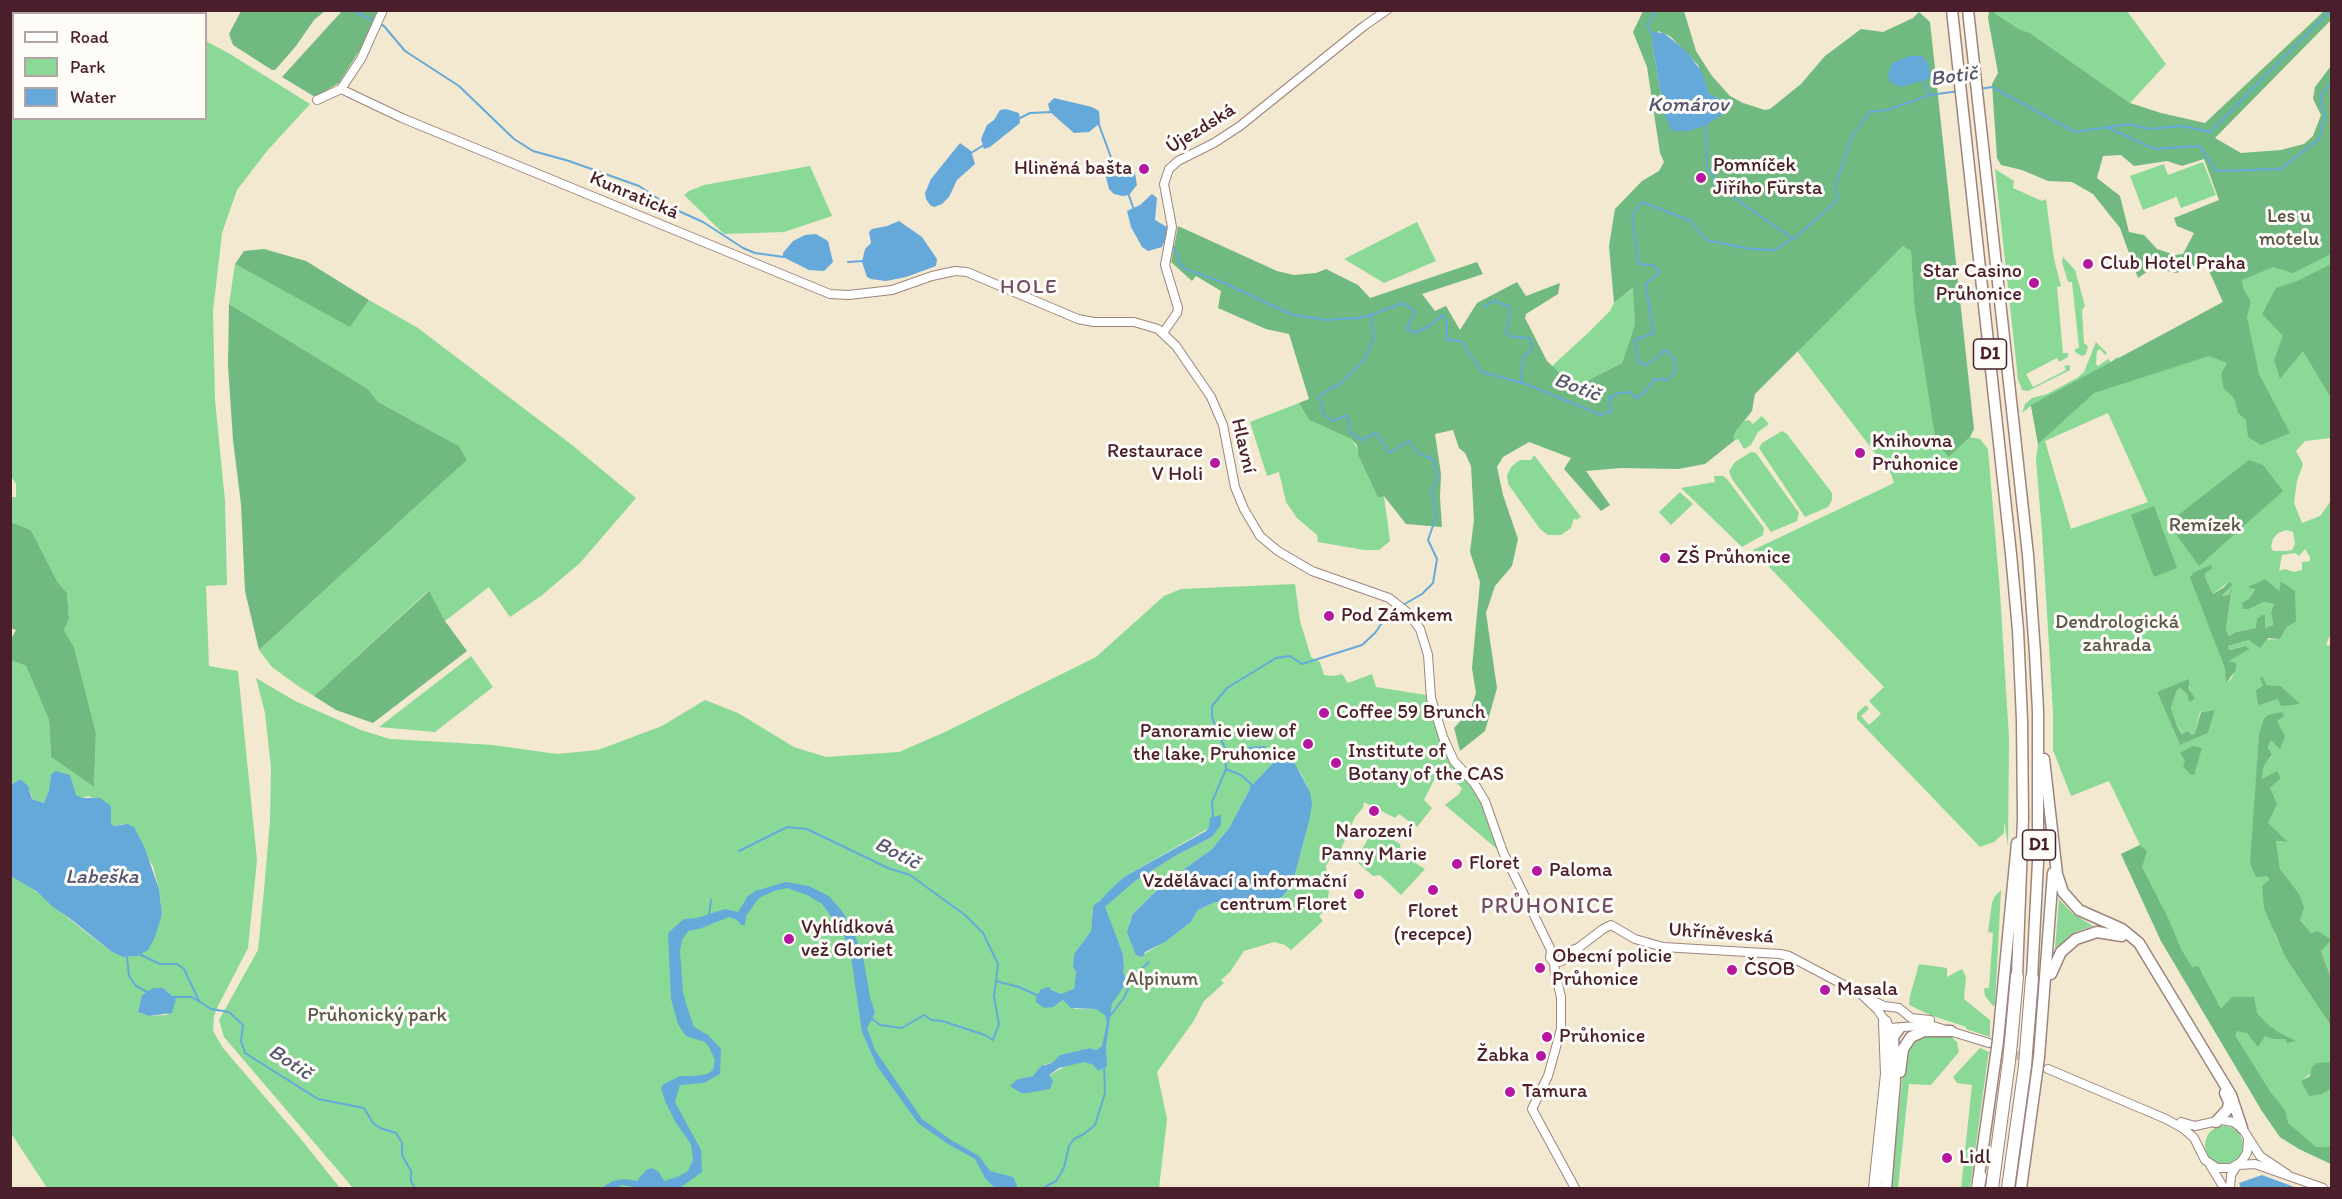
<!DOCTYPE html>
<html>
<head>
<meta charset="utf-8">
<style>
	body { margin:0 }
	#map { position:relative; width:2342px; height:1199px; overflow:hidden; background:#f3e8d0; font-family:Itim,sans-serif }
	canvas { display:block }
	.frame { position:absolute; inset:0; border:12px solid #4a1f2b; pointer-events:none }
	.legend { position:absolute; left:12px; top:12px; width:195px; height:108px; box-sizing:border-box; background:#fdfcf7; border:2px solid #b5a4a5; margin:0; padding:8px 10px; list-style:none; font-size:18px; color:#4a1f2b }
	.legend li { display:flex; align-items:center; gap:12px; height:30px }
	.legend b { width:30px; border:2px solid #b5a4a5 }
</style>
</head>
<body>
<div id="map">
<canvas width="2342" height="1199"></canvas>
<div class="frame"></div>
<ul class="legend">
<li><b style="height:8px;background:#fff"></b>Road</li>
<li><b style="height:16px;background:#8bd997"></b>Park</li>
<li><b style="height:16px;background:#65a9da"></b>Water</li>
</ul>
</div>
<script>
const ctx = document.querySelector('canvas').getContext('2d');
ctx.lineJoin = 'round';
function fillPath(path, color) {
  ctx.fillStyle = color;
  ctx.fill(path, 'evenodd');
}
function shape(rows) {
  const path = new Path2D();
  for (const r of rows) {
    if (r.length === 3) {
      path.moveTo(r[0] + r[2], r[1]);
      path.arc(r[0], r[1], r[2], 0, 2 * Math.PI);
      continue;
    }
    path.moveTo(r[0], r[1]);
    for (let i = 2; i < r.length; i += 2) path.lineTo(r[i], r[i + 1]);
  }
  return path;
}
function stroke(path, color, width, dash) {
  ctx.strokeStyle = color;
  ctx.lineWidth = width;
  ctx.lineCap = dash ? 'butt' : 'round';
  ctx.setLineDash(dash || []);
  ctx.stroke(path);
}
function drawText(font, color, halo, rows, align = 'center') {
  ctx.font = font + ' Itim,sans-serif';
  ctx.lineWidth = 6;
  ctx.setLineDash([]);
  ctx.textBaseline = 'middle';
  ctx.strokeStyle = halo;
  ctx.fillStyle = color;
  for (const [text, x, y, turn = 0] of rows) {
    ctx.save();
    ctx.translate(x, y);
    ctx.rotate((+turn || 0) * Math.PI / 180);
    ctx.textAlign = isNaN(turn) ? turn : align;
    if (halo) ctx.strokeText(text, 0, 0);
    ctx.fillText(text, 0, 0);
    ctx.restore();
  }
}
const green = shape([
	[11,11,151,11,155,13,14,14,14,118,206,118,206,41,230,54,310,104,267,151,237,190,222,233,213,311,215,400,225,501,227,585,206,586,209,666,238,671,257,860,248,948,218,1006,214,1016,213,1031,223,1048,300,1138,340,1188,47,1188,11,1133,11,876,24,882,83,930,112,952,123,957,136,956,162,914,159,889,153,866,124,824,114,826,111,823,111,806,88,796,83,798,75,795,70,775,51,775,49,790,44,803,32,799,31,793,20,779,11,785,11,660,26,666,49,720,51,757,94,787,96,733,74,647,64,630,69,619,67,593,57,581,31,530,11,522,11,497,16,497,16,484,11,476],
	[153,988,163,988,176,999,167,1015,149,1016,138,1012,142,996],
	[1994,11,2127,11,2166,64,2130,103,2030,33,2019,29,1996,14],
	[2331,158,2331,438,2305,441,2296,451,2303,464,2297,481,2294,503,2302,523,2320,516,2330,502,2331,491,2332,630,2326,645,2332,646,2331,978,2321,951,2311,933,2300,920,2298,892,2280,869,2276,841,2287,842,2267,823,2270,788,2281,778,2277,771,2262,780,2264,766,2272,756,2268,747,2276,721,2282,713,2268,715,2264,718,2259,733,2253,833,2269,881,2262,886,2275,935,2285,957,2331,1026,2331,1062,2323,1064,2301,1081,2322,1094,2331,1089,2331,1164,2299,1149,2280,1137,2262,1111,2161,941,2121,854,2140,845,2109,781,2071,796,2053,750,2053,712,2042,532,2036,460,2038,444,2031,406,2022,413,2025,404,2032,398,2047,394,2077,378,2084,372,2096,342,2107,353,2105,355,2100,349,2097,351,2096,364,2098,366,2108,359,2111,362,2117,357,2119,359,2223,302,2194,234],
	[2108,413,2148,502,2071,529,2045,441],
	[2282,491,2199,565,2169,523],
	[2286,530,2293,532,2295,544,2292,550,2286,551,2273,551,2271,547,2273,539,2278,533],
	[2305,549,2310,557,2310,561,2302,562,2302,570,2294,572,2285,569,2279,571,2282,555,2295,553,2299,556],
	[2202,569,2206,572,2205,577,2213,594,2230,581,2231,585,2222,597,2229,595,2232,592,2226,630,2229,636,2236,632,2256,628,2265,616,2265,628,2273,625,2271,612,2274,604,2264,602,2249,609,2249,599,2255,588,2250,587,2266,581,2279,591,2282,581,2291,589,2296,622,2287,627,2280,639,2249,640,2228,646,2228,650,2244,646,2250,649,2228,661,2236,664,2232,678,2227,682,2225,669,2205,615,2194,572],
	[2263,685,2281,686,2299,704,2278,699,2260,705,2258,688],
	[2190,686,2188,695,2180,688,2177,690,2171,708,2177,726,2183,734,2188,731,2192,735,2195,733,2200,712,2215,710,2208,733,2180,745,2157,692],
	[2203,162,2216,195,2181,208,2175,193,2176,197,2143,210,2130,176,2164,164,2168,175],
	[810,166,832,216,784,232,724,234,684,195,689,191,704,185],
	[1995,169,2014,181,2013,188,2042,201,2046,199,2054,259,2061,286,2057,287,2063,353,2068,353,2068,357,2059,362,2057,358,2026,374,2033,387,2066,370,2064,366,2068,365,2070,366,2070,370,2028,391,2022,390,2018,379],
	[1417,222,1436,261,1384,283,1344,259],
	[1903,246,1911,250,1914,303,1949,457,1970,437,1980,439,1988,449,2000,592,2009,738,2008,846,2004,821,2004,833,1994,842,1980,847,1857,719,1857,713,1866,705,1869,709,1861,716,1869,725,1881,714,1869,701,1884,687,1753,550,1894,483,1891,474,1797,351],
	[2063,257,2075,270,2085,306,2082,310,2084,343,2088,346,2086,354,2082,356,2075,352,2075,349,2079,348,2072,282,2068,282,2062,262],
	[235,264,350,326,369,300,418,328,572,445,636,498,580,563,541,596,510,617,489,587,445,621,428,591,314,696,298,686,272,667,259,650,467,460,459,446,378,402,368,389,229,304],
	[1634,288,1635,324,1622,363,1583,383,1565,378,1552,366,1589,332,1610,311,1614,303],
	[1299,403,1309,420,1351,439,1357,448,1358,455,1378,498,1384,496,1390,541,1379,550,1364,550,1318,542,1317,535,1297,518,1286,502,1279,472,1267,476,1250,422],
	[1762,416,1769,424,1758,432,1751,445,1744,449,1738,439,1735,440,1733,438,1736,431,1744,421,1749,420,1753,424],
	[1782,431,1787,434,1832,493,1832,500,1828,507,1805,517,1759,448,1762,443],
	[1751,452,1756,453,1799,513,1797,521,1771,532,1732,479,1729,471,1735,462],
	[1534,455,1581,517,1576,520,1574,518,1571,528,1561,535,1548,535,1540,529,1508,484,1507,475,1512,466,1520,460,1531,460],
	[1714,476,1723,476,1727,479,1764,528,1763,535,1742,547,1681,488,1715,482],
	[1680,492,1693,504,1671,525,1659,512],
	[1295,584,1300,621,1311,657,1320,662,1324,675,1334,676,1342,674,1348,683,1372,674,1376,687,1426,695,1441,744,1451,763,1470,782,1483,805,1497,849,1445,805,1459,794,1462,788,1440,768,1424,800,1432,808,1417,827,1399,814,1395,818,1364,802,1363,808,1355,817,1341,849,1335,850,1326,866,1329,890,1327,906,1329,906,1319,916,1323,921,1291,950,1285,945,1274,942,1244,951,1230,972,1221,980,1224,983,1204,1001,1193,1022,1157,1072,1167,1119,1159,1188,353,1188,224,1037,219,1020,258,950,264,890,270,820,271,768,265,713,256,678,295,701,361,730,390,739,493,745,557,754,598,750,662,726,705,700,738,713,794,747,826,757,899,752,945,732,1096,657,1164,596,1181,589],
	[1288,759,1300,772,1310,792,1309,822,1292,885,1282,897,1240,904,1215,902,1198,910,1191,922,1165,942,1144,954,1129,923,1132,915,1161,886,1212,849,1229,828,1252,785,1273,763],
	[1209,828,1212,837,1177,855,1135,881,1104,907,1123,954,1124,966,1122,972,1126,982,1112,1004,1110,1013,1096,1009,1075,1009,1063,1000,1058,1004,1049,987,1051,990,1061,994,1074,990,1076,972,1073,967,1074,954,1091,931,1093,909,1124,877],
	[1102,1046,1104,1067,1098,1071,1093,1065,1084,1062,1071,1063,1048,1076,1050,1089,1043,1090,1018,1079,1033,1076,1045,1064,1052,1063,1061,1055,1090,1048,1096,1050],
	[471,656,493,687,435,732,379,727],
	[1377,830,1400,844,1401,854,1425,869,1401,895,1380,875,1373,876,1358,863,1357,857,1373,831],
	[2001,890,1995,1005,1993,1006,1985,996,1984,988,1989,988,1993,933,1988,932,1992,903,1995,896],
	[2059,899,2072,913,2093,926,2075,932,2055,949],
	[1919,964,1947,968,1947,977,1962,969,1966,977,1964,999,1990,1020,1990,1037,1966,1029,1966,1027,1930,1015,1909,1005,1910,996],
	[1922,1035,1951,1036,1957,1042,1959,1052,1931,1085,1909,1084,1898,1188,1891,1188,1904,1063,1908,1045],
	[1980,1048,1989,1052,1988,1057,1970,1188,1961,1188,1972,1085,1957,1083,1953,1077],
	[2224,1145,19]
]);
const forest = shape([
	[241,11,241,10,325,11,314,20,296,46,275,70,272,70,233,45,229,34],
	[342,11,378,11,368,37,339,83,315,97,282,77],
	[1643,11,1684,11,1696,51,1712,76,1730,96,1743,103,1765,110,1770,109,1801,84,1825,56,1861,29,1883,32,1913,18,1919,12,1930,22,1974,429,1970,437,1949,457,1936,443,1914,303,1911,251,1903,246,1755,394,1752,411,1736,431,1733,438,1735,440,1705,464,1678,469,1621,468,1586,471,1610,505,1601,511,1564,469,1571,458,1529,442,1503,457,1497,467,1503,495,1518,539,1512,566,1495,586,1486,613,1497,688,1485,731,1460,751,1454,728,1470,711,1476,693,1472,668,1480,582,1470,552,1474,520,1471,466,1465,453,1459,448,1453,430,1435,434,1441,474,1440,498,1442,527,1406,524,1384,496,1378,498,1358,455,1357,445,1351,439,1309,420,1299,403,1309,399,1289,334,1266,329,1218,308,1221,291,1196,276,1192,281,1171,262,1178,226,1277,271,1294,275,1316,273,1326,269,1358,285,1370,298,1477,262,1483,274,1422,294,1435,311,1446,306,1460,330,1477,303,1517,282,1526,296,1560,283,1558,294,1526,314,1525,318,1547,361,1565,378,1583,383,1622,363,1635,324,1633,288,1614,303,1609,246,1615,209,1642,181,1659,171,1664,162,1660,153,1647,67,1633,32],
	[1658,31,1670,36,1698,65,1709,94,1722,100,1664,113,1652,42],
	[1989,11,1994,11,1996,14,2019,29,2030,33,2130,103,2161,113,2205,123,2324,11,2331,11,2331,20,2215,138,2241,153,2281,150,2304,144,2313,136,2321,115,2313,99,2315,87,2331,66,2331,254,2293,273,2273,267,2242,280,2243,288,2251,302,2247,317,2259,374,2290,433,2261,445,2248,437,2246,420,2238,413,2234,398,2224,389,2221,374,2227,363,2209,356,2094,393,2038,444,2031,405,2223,302,2206,264,2176,273,2154,267,2138,278,2120,228,2093,194,2072,182,2048,181,2022,170,2001,165,1997,158,1992,84,1998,73,1988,18],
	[2121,155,2134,166,2167,161,2182,166,2204,159,2219,200,2174,218,2177,226,2194,233,2183,254,2175,255,2157,249,2144,235,2129,232,2120,196,2097,178,2103,156],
	[264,249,306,261,369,300,350,327,235,264,244,251],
	[2331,264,2331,398,2303,351,2280,379,2274,360,2283,336,2262,314,2276,288,2297,281],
	[229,304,368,389,378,402,459,446,467,460,259,650,245,591,241,504,233,440,228,366],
	[2249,460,2263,465,2283,491,2199,566,2168,523],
	[2154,506,2177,568,2154,577,2131,515],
	[11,522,31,530,57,581,67,593,69,619,64,630,74,647,96,733,94,787,51,757,49,720,26,666,11,660,11,639,16,630,10,628],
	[2211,565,2212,569,2206,572,2205,577,2213,594,2223,588,2230,581,2232,585,2222,596,2229,595,2232,589,2226,630,2229,636,2236,632,2256,628,2257,619,2262,615,2265,615,2265,628,2273,625,2271,612,2274,604,2264,602,2249,609,2243,609,2242,603,2249,599,2255,589,2248,587,2265,579,2279,591,2281,581,2295,591,2296,622,2287,627,2280,639,2268,638,2260,648,2249,640,2228,646,2229,650,2245,646,2250,649,2229,661,2236,663,2236,670,2226,683,2225,669,2190,577,2194,572],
	[429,591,445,621,467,651,373,723,336,710,314,696],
	[2263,677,2266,685,2281,686,2300,704,2281,706,2278,699,2260,705,2258,704,2256,690,2263,685,2260,678],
	[2189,679,2189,690,2195,698,2191,702,2188,700,2188,695,2180,688,2177,690,2171,708,2177,726,2182,734,2188,731,2192,735,2195,733,2201,712,2215,710,2208,733,2180,745,2157,692],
	[2282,712,2284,716,2277,721,2285,736,2280,749,2271,740,2268,747,2272,755,2264,766,2262,779,2277,771,2281,778,2270,788,2277,804,2268,823,2288,842,2276,841,2280,869,2298,892,2304,907,2300,920,2311,933,2318,931,2331,940,2321,951,2331,978,2331,1026,2285,957,2264,908,2262,886,2269,880,2267,876,2256,877,2250,864,2259,733,2264,718,2268,715],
	[2193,746,2202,748,2194,775,2190,774,2183,766,2185,761,2180,753],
	[2140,845,2147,851,2142,867,2169,920,2181,949,2192,967,2198,966,2221,1009,2232,997,2254,997,2257,1013,2266,1023,2278,1032,2296,1041,2287,1043,2285,1039,2273,1039,2265,1036,2258,1047,2247,1033,2236,1031,2236,1037,2271,1093,2285,1110,2288,1123,2316,1147,2331,1147,2331,1164,2299,1149,2280,1137,2262,1111,2161,941,2121,854],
	[2331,1062,2331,1089,2322,1094,2309,1096,2301,1081,2310,1076,2312,1067,2317,1063]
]);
const water = shape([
	[1653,32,1664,33,1686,51,1702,72,1709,94,1723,100,1726,112,1706,125,1689,131,1672,131,1664,113,1652,42],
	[1910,56,1922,56,1928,63,1931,78,1901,87,1891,83,1888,75,1892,63],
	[1054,98,1092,107,1099,111,1100,123,1089,132,1074,133,1050,112,1048,104],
	[1006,109,1019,113,1020,123,990,147,984,149,981,139,987,125,994,120,1000,110],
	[960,143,971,151,975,164,957,180,949,197,942,204,934,207,930,205,926,199,925,193,931,179],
	[1110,165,1127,165,1135,173,1137,185,1129,195,1122,196,1114,194,1109,189,1105,173],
	[1152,194,1157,198,1155,220,1167,227,1169,230,1162,247,1148,251,1142,247,1131,227,1127,211,1140,205],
	[899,221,922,237,937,259,936,266,906,277,886,281,871,279,867,277,862,262,865,249,871,243,869,232,872,229,887,226],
	[816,234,828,241,833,262,824,271,809,270,783,257,783,253,793,241,805,235],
	[1288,759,1294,762,1310,792,1312,804,1309,822,1292,885,1282,897,1265,903,1215,902,1198,910,1191,922,1165,942,1145,952,1143,957,1136,955,1127,933,1132,915,1161,886,1212,849,1229,828,1252,785,1273,763,1278,760],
	[55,771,70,775,76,795,83,798,100,798,111,806,111,823,114,826,127,824,134,827,144,846,159,889,162,914,155,937,148,950,137,956,123,957,112,952,68,917,53,907,36,891,11,876,11,785,20,779,28,786,32,799,44,803,49,790,51,775],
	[1221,815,1221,825,1212,837,1177,855,1135,881,1105,907,1123,954,1124,966,1123,972,1127,982,1112,1004,1106,1047,1107,1066,1098,1071,1093,1065,1084,1062,1059,1068,1049,1075,1053,1081,1050,1089,1027,1093,1021,1093,1010,1086,1018,1079,1033,1076,1041,1066,1052,1063,1060,1055,1090,1048,1096,1050,1102,1046,1107,1022,1105,1015,1096,1009,1071,1008,1063,1000,1053,1007,1044,1008,1036,1002,1036,998,1041,989,1049,987,1051,990,1061,994,1074,989,1076,972,1073,967,1074,954,1091,931,1093,908,1095,904,1099,902,1109,891,1124,877,1206,831,1209,827,1210,818],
	[786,882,809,886,829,896,842,911,853,930,863,957,870,997,875,1013,867,1028,875,1050,922,1119,951,1140,979,1156,990,1171,1013,1177,1018,1188,995,1188,985,1178,975,1159,948,1144,918,1123,877,1066,862,1032,850,950,842,931,822,904,807,895,787,888,774,891,759,898,746,916,745,925,741,925,737,920,729,917,699,929,688,931,682,940,680,951,683,992,688,1010,694,1027,708,1035,721,1049,720,1074,704,1083,680,1085,675,1102,701,1150,702,1172,680,1188,638,1188,623,1185,615,1188,601,1188,613,1181,624,1179,637,1181,646,1170,652,1168,659,1172,664,1181,677,1177,688,1171,693,1160,691,1144,676,1123,665,1101,661,1088,664,1084,680,1076,694,1076,707,1074,713,1070,715,1060,709,1047,705,1042,686,1036,678,1024,671,999,668,933,684,919,697,918,725,909,738,912,748,896,755,891],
	[153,988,163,988,176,999,172,1013,149,1016,138,1012,142,995],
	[2262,1175,2297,1188,2241,1188,2239,1183]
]);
const stream = shape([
	[352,10,384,26,405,51,459,86,514,139,533,151,569,161,639,186,672,208,703,222,743,248,755,253,784,257],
	[1653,35,1647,25,1656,10],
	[1923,81,1929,94],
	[1979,89,1992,87,2075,132,2129,124,2148,129,2183,126,2210,132,2331,10],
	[1020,118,1030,113,1052,112],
	[1098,122,1112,160,1108,167,1110,169],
	[1706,125,1707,167,1719,187,1793,239],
	[2106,127,2155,149,2200,146,2216,171,2281,169,2319,139,2325,116,2320,96,2332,81],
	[971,153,984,145],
	[1128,193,1134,210],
	[1171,245,1176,250,1180,264,1185,269,1222,282,1293,315,1326,320,1359,318,1371,315],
	[848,262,863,261],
	[1483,307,1493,301,1509,306,1510,314,1506,333,1512,337,1529,338,1532,344,1531,350,1523,357,1521,382],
	[1403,605,1422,594,1433,583,1437,559,1428,540,1436,517,1432,490,1438,479,1433,459,1419,454,1409,441,1389,453,1376,433,1361,440,1350,432,1347,415,1333,421,1324,415,1319,397,1329,389,1339,385,1364,360,1374,337,1371,315,1403,303,1415,311,1407,329,1415,333,1431,325,1443,315,1447,321,1447,340,1461,341,1482,372,1526,384,1601,415,1611,411,1609,398,1619,393,1630,392,1636,398,1642,395,1655,379,1668,380,1676,370,1674,359,1665,350,1647,365,1638,362,1635,340,1653,333,1646,284,1660,272,1653,265,1638,264,1632,215,1642,202,1691,221,1706,240,1750,249,1775,250,1797,236,1838,200,1835,187,1851,138,1869,112,1887,110,1930,95,1959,91],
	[1249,748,1265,747],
	[1226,769,1241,775,1252,785,1251,788],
	[1213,817,1212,802,1226,769,1225,749,1212,717,1212,706,1227,688,1276,658,1290,656,1302,664,1362,645,1375,633,1388,614,1398,608],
	[739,851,787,827,807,829,888,868,910,875,965,915,983,933,998,964,996,981],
	[709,916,711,900],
	[139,954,160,964,177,964,184,969,199,1001],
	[127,957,129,976,136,986,147,992],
	[1137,973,1149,962],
	[173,997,192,997,211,1009,229,1012,243,1025,241,1041,245,1053,318,1099,364,1108,373,1123,380,1128,396,1133,402,1143,402,1155,411,1171,411,1181,415,1188],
	[1110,1016,1124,998,1133,977],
	[871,1018,880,1025,902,1028,924,1015,931,1020,942,1021,985,1035,993,1040,999,1024,994,997,996,981,1019,987,1039,996],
	[1043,1188,1056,1181,1064,1168,1069,1146,1074,1139,1084,1134,1095,1125,1105,1093,1104,1066]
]);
const tertiaryTunnel = shape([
	[1993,1045,2042,1066]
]);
const tertiary = shape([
	[341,89,402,118,830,294,849,295,892,290,932,276,955,271,967,272,1078,319,1094,322,1134,322,1158,329,1176,346,1211,397,1223,425,1235,487,1244,509,1260,536,1278,551,1312,571,1389,598,1408,613,1420,629,1428,655,1431,698,1443,737,1454,761,1474,783,1485,801,1503,852,1551,950,1550,958,1554,963],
	[341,89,361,59,383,10],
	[317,100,341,89],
	[1163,333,1177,313,1178,308,1165,265,1172,227,1164,184,1169,169,1178,161,1214,143,1240,126,1364,26,1387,10],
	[1554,963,1562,961,1564,953,1578,948,1603,929,1611,925,1635,939,1663,947,1780,954,1789,956,1861,994,1877,1009,1890,1028,1930,1025,1989,1043],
	[1554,963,1555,973,1561,997,1561,1029,1548,1076,1532,1109,1575,1188],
	[1871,1000,1884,1006,1899,1008,1911,1018,1930,1020],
	[2048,1069,2166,1119,2184,1129,2194,1138,2205,1160,2217,1168,2231,1168,2241,1162,2247,1153,2248,1140],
	[2181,1122,2195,1126,2222,1120,2233,1122,2242,1128,2260,1156,2287,1174],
	[2210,1165,2224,1188],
	[2239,1165,2255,1164,2323,1188],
	[2230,1188,2231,1175,2236,1167]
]);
const trunk = shape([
	[1952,10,2011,554,2018,630,2022,720,2023,818,2017,976],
	[1968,10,2028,555,2035,653,2038,711,2038,862,2032,978],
	[2044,759,2057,874,2063,892,2079,910,2122,929,2139,943,2231,1095,2242,1128],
	[2051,974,2061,952,2076,939,2097,932,2122,936],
	[1998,1040,2017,843],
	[2039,1057,2053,873],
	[1900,1072,1903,1049,1911,1037,1924,1031,1951,1031],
	[2216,1122,2228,1109,2229,1102,2225,1093],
	[1978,1182,1996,1055],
	[1886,1188,1895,1081,1893,1037,1899,1029],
	[2021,1188,2037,1072]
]);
const motorway = shape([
	[2011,1042,2017,976],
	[2026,1052,2032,978],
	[1875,1188,1887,1074,1885,1022],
	[1978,1188,1980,1176],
	[1992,1188,2009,1061],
	[2008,1188,2025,1066]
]);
const trunkBridge = shape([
	[1996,1055,1998,1040],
	[2037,1072,2039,1057]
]);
const motorwayBridge = shape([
	[2009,1061,2011,1042],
	[2025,1066,2026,1052]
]);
const markers = [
	[1144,169,6,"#b5179e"],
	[1701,178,6,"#b5179e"],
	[2088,264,6,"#b5179e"],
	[2034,283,6,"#b5179e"],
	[1860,453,6,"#b5179e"],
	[1215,463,6,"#b5179e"],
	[1665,558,6,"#b5179e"],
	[1329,616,6,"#b5179e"],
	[1324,713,6,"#b5179e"],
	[1308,744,6,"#b5179e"],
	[1336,763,6,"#b5179e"],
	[1374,811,6,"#b5179e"],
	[1457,864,6,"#b5179e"],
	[1537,871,6,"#b5179e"],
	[1433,890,6,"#b5179e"],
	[1359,894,6,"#b5179e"],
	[789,939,6,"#b5179e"],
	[1540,968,6,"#b5179e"],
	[1732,970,6,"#b5179e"],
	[1825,990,6,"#b5179e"],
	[1547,1037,6,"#b5179e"],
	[1541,1056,6,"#b5179e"],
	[1510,1092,6,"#b5179e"],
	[1947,1158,6,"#b5179e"]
];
const shields = [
	[1990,354,33],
	[2039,845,33]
];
const shieldNames = [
	["D1",1990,354],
	["D1",2039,845]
];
const streetNames = [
	["Újezdská",1201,129,-32],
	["Kunratická",634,196,23],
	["Hlavní",1243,446,77],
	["Uhříněveská",1721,934,4]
];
const poiNames = [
	["Pomníček",1713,166],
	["Jiřího Fürsta",1713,189],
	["Hliněná bašta",1132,169,"right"],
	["Club Hotel Praha",2100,264],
	["Star Casino",2022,272,"right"],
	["Průhonice",2022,295,"right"],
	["Knihovna",1872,442],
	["Průhonice",1872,465],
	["Restaurace",1203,452,"right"],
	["V Holi",1203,475,"right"],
	["ZŠ Průhonice",1677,558],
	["Pod Zámkem",1341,616],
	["Coffee 59 Brunch",1336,713],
	["Panoramic view of",1296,732,"right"],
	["the lake, Pruhonice",1296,755,"right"],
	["Institute of",1348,752],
	["Botany of the CAS",1348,775],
	["Narození",1374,832,"center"],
	["Panny Marie",1374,855,"center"],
	["Floret",1469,864],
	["Paloma",1549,871],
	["Vzdělávací a informační",1347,882,"right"],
	["centrum Floret",1347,905,"right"],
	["Floret",1433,912,"center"],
	["(recepce)",1433,935,"center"],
	["Vyhlídková",801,928],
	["vež Gloriet",801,951],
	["Obecní policie",1552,957],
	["Průhonice",1552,980],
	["ČSOB",1744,970],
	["Masala",1837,990],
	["Průhonice",1559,1037],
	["Žabka",1529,1056,"right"],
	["Tamura",1522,1092],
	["Lidl",1959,1158]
];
const parkNames = [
	["Les u",2289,217],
	["motelu",2289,240],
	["Remízek",2205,526],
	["Dendrologická",2117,623],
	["zahrada",2117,646],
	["Alpinum",1162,980],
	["Průhonický park",377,1016]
];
const waterNames = [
	["Botič",1954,77,-8],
	["Komárov",1688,106],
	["Botič",1577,388,21],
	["Botič",897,854,27],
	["Labeška",102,878],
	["Botič",290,1063,33]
];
const neighbourhoodNames = [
	["HOLE",1029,288]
];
const quarterNames = [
	["PRŮHONICE",1548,907]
];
fillPath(green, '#8bd997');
fillPath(forest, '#70b980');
fillPath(water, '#65a9da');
stroke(stream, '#65a9da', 2);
stroke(tertiaryTunnel, '#d1c0af', 8, [8, 4]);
stroke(tertiary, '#9e847e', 10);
stroke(trunk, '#9e847e', 13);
stroke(motorway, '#9e847e', 14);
stroke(tertiary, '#fff', 8);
stroke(trunk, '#fff', 10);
stroke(motorway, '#fff', 12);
stroke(trunkBridge, '#9e847e', 13, []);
stroke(motorwayBridge, '#9e847e', 14, []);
stroke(trunkBridge, '#fff', 10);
stroke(motorwayBridge, '#fff', 12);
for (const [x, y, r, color] of markers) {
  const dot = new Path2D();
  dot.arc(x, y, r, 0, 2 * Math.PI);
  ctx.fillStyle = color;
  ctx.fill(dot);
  stroke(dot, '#fdfcf7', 2);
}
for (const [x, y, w] of shields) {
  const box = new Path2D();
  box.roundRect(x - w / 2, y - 15, w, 30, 4.5);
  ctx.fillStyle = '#fdfcf7';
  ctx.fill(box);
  stroke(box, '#4a1f2b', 1.5);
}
drawText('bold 18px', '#4a1f2b', null, shieldNames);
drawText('20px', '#4a1f2b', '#fdfcf7', streetNames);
drawText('20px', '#4a1f2b', '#fdfcf7', poiNames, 'left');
drawText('20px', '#5e574b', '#fdfcf7', parkNames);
drawText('italic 21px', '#555671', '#fdfcf7', waterNames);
ctx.letterSpacing = '1.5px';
drawText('21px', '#764c64', '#fdfcf7', neighbourhoodNames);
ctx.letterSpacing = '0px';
ctx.letterSpacing = '1.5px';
drawText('22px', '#764c64', '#fdfcf7', quarterNames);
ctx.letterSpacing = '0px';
</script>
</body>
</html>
